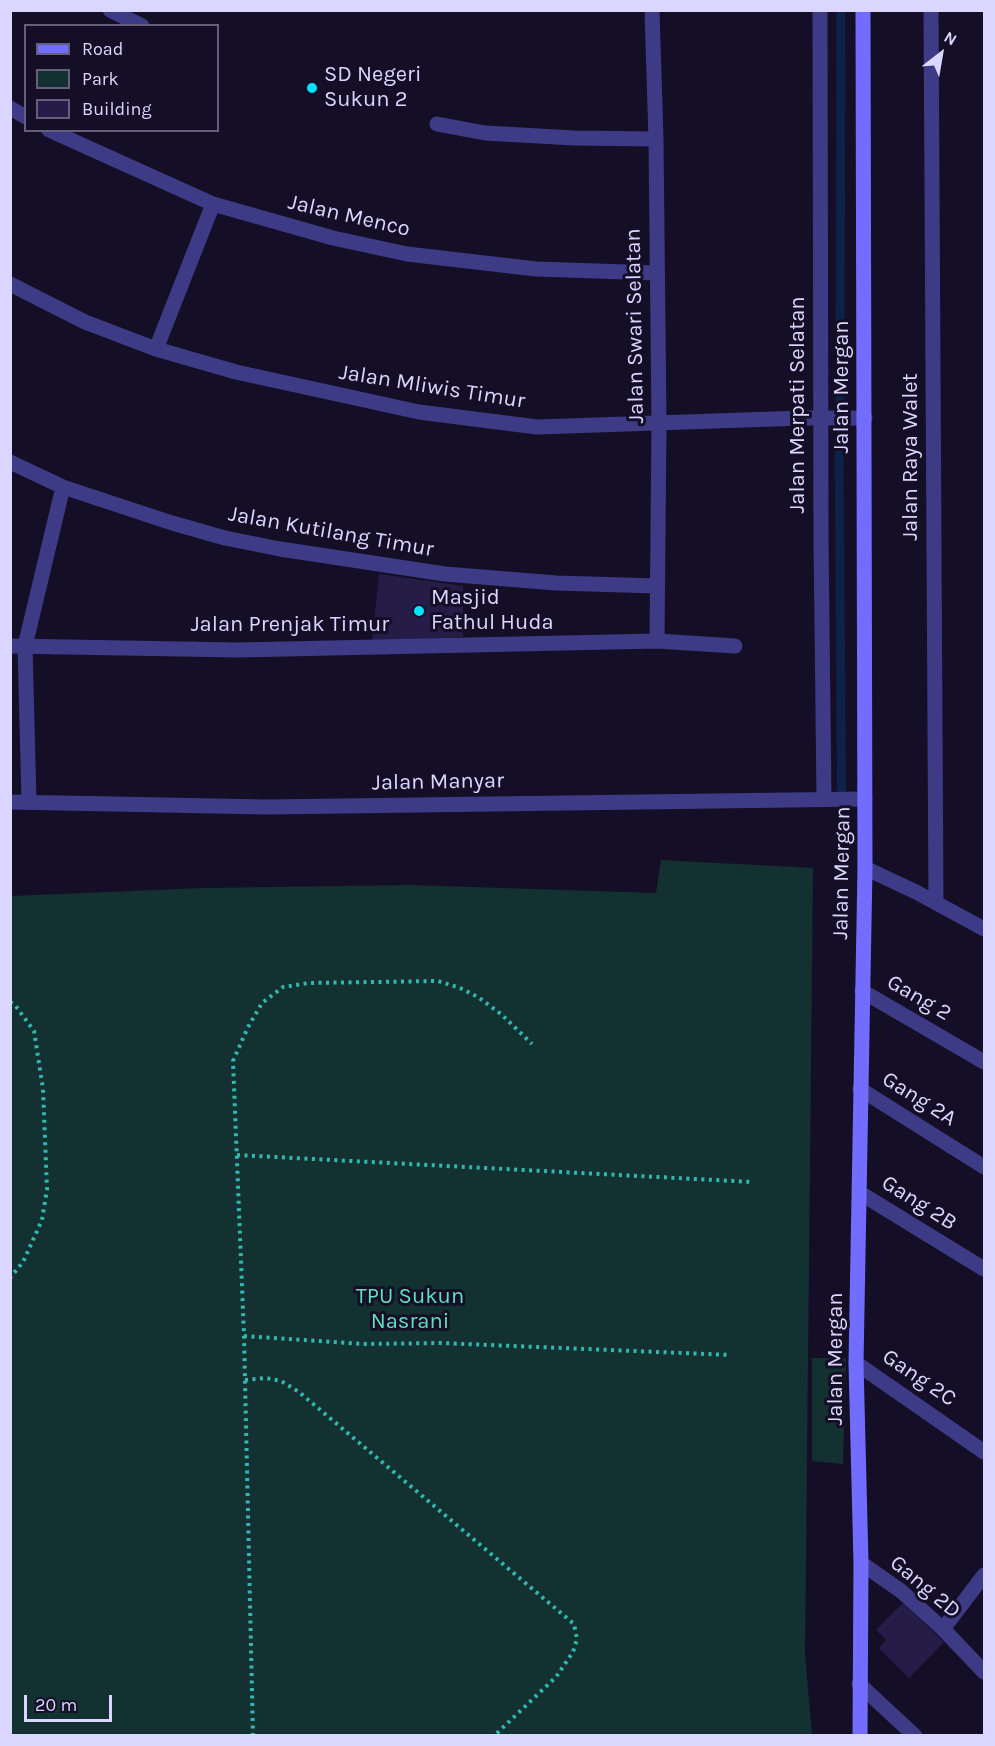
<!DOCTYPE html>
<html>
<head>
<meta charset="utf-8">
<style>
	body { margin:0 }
	#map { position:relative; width:995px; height:1746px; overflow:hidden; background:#140f27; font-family:Karla,sans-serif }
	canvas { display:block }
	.frame { position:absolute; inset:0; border:12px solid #dbd6ff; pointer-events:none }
	.legend { position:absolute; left:24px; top:24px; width:195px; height:108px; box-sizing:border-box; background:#140f27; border:2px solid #645f7d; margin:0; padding:8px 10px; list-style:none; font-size:18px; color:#dbd6ff }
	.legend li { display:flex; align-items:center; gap:12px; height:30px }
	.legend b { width:30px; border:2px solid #645f7d }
	.north { position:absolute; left:911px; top:24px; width:60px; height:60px; -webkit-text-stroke:4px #140f27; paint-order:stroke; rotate:31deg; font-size:16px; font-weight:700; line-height:24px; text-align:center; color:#dbd6ff }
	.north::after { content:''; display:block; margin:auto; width:21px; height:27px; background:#dbd6ff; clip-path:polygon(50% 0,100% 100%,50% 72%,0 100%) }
	.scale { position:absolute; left:24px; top:1695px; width:88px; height:27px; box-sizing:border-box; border:3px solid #dbd6ff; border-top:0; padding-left:8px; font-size:18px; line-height:21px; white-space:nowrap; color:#dbd6ff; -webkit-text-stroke:4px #140f27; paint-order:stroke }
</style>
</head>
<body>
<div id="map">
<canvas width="995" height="1746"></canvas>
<div class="frame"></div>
<ul class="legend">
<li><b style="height:8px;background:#726dfe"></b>Road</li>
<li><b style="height:16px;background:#133130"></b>Park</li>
<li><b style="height:16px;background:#251c48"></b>Building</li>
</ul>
<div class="north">N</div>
<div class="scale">20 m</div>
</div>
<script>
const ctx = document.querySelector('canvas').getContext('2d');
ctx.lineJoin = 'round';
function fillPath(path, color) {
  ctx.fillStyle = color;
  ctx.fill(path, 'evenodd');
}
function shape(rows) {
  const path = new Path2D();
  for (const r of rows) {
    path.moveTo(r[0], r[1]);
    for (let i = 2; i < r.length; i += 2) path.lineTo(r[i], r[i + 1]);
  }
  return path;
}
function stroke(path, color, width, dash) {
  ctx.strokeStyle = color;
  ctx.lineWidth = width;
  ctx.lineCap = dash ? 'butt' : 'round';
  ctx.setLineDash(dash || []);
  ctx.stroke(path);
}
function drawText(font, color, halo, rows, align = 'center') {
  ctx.font = font + ' Karla,sans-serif';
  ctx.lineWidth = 6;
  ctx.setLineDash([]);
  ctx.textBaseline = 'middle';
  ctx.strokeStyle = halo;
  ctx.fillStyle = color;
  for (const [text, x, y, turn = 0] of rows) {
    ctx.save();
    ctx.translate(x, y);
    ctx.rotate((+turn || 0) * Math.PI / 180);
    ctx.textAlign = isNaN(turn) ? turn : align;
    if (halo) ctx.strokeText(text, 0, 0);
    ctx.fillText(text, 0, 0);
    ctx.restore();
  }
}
const green = shape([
	[661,860,813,868,805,1654,812,1735,11,1735,11,896,204,888,410,885,656,893],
	[812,1358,846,1358,843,1464,812,1461]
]);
const stream = shape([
	[840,402,841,10],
	[839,445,842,845]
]);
const building = shape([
	[379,574,463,586,463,637,372,641],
	[903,1603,944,1642,909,1678,879,1648,886,1640,876,1630]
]);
const path = shape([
	[10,1002,15,1005,34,1031,43,1089,47,1189,42,1220,23,1262,10,1278],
	[237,1155,753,1182],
	[244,1336,363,1344,441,1343,731,1355],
	[245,1380,266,1378,281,1381,299,1392,574,1624,577,1639,573,1652,556,1677,494,1736],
	[253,1736,244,1336,233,1061,248,1027,262,1003,283,987,309,983,438,981,460,988,478,997,501,1014,532,1044]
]);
const street = shape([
	[110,10,142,26],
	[652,10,656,139,659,423,657,641],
	[820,10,821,537,824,799],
	[931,10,936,903],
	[10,108,26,117],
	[437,124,485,133,574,138,656,139],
	[49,130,213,204,333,238,407,254,536,269,656,273],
	[10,284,85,322,156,349,236,372,419,412,537,427,803,418,865,418],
	[156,349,213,204],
	[10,462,63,487,172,523,225,538,280,549,445,574,556,583,657,586],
	[10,646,238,650,657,641,735,646],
	[10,802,267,807,865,799],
	[29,802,25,646,63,487],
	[865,868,916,892,984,929],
	[862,991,984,1062],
	[860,1089,984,1167],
	[860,1193,984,1269],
	[856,1363,984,1452],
	[861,1563,901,1591,943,1629,984,1672],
	[943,1629,984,1575],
	[859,1684,915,1736]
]);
const secondary = shape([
	[860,1736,861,1563,856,1363,865,868,863,10]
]);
const markers = [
	[312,88,6,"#03e3fe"],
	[419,611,6,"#03e3fe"]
];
const poiNames = [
	["SD Negeri",324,75],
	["Sukun 2",324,100],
	["Masjid",431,598],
	["Fathul Huda",431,623]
];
const streetNames = [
	["Jalan Menco",349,216,13],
	["Jalan Swari Selatan",635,326,-91],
	["Jalan Mliwis Timur",432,387,9],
	["Jalan Mergan",842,387,-90],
	["Jalan Merpati Selatan",798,405,-90],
	["Jalan Raya Walet",911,457,-90],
	["Jalan Kutilang Timur",331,532,10],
	["Jalan Prenjak Timur",290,625],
	["Jalan Manyar",438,782,-1],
	["Jalan Mergan",842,873,-89],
	["Gang 2",919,998,30],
	["Gang 2A",919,1099,32],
	["Gang 2B",919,1203,32],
	["Jalan Mergan",836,1359,-90],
	["Gang 2C",919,1378,34],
	["Gang 2D",925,1587,40]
];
const parkNames = [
	["TPU Sukun",410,1297],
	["Nasrani",410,1322]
];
fillPath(green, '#133130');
stroke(stream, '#0c2249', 9);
fillPath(building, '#251c48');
stroke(path, '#30b8b1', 4, [3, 4.5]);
stroke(street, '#3e3b86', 15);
stroke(secondary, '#726dfe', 15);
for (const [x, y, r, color] of markers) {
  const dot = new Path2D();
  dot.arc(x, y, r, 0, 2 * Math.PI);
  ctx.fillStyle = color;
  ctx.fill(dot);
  stroke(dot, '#140f27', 2);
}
drawText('22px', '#dbd6ff', '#140f27', poiNames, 'left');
drawText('22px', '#dbd6ff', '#140f27', streetNames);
drawText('22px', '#61e0c1', '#140f27', parkNames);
</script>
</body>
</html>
